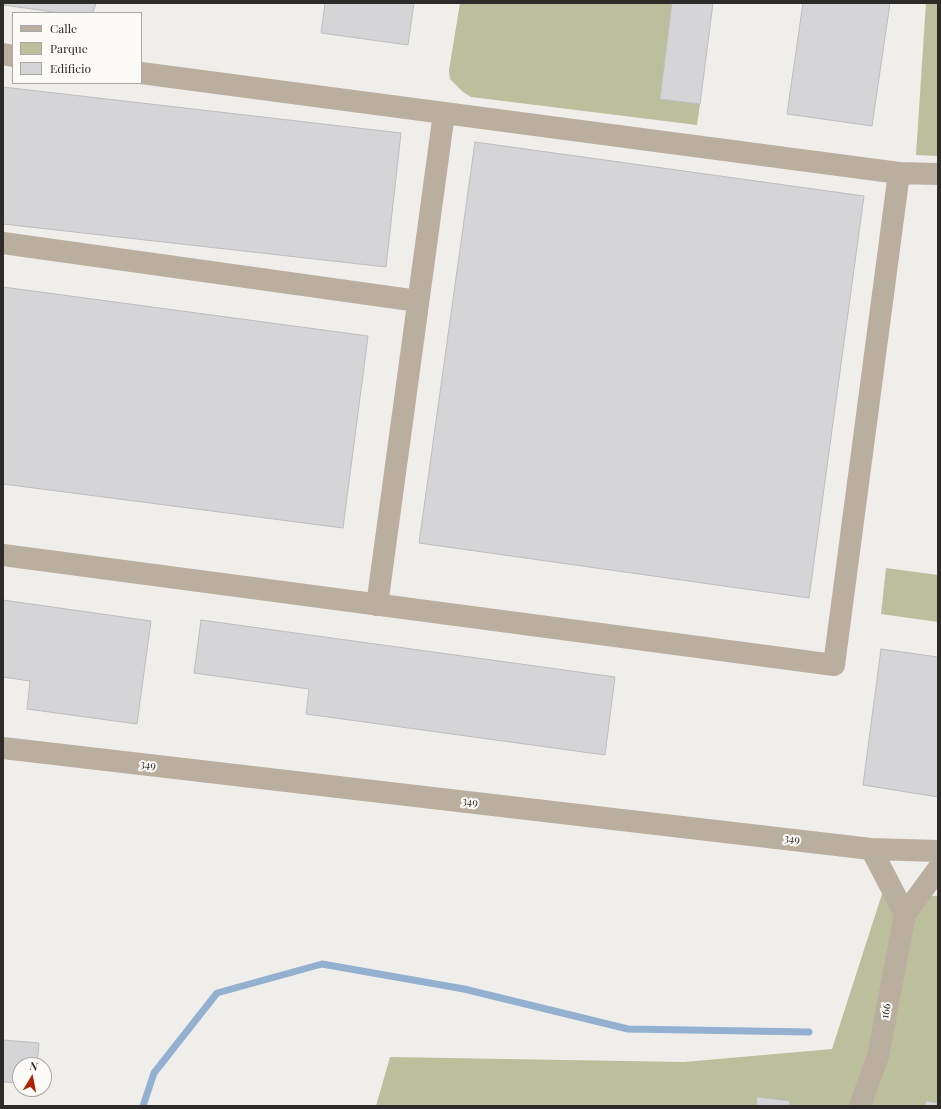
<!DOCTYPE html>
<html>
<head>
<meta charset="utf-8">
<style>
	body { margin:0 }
	#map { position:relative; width:941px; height:1109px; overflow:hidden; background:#efeeeb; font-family:"Playfair Display",serif }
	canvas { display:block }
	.frame { position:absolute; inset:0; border:4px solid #2c2b2a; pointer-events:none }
	.legend { position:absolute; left:12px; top:12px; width:130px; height:72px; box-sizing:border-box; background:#fdfbf8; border:1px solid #a9a8a6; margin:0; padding:5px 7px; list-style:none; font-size:12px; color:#2c2b2a }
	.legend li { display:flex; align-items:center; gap:8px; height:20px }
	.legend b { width:20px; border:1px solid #a9a8a6 }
	.north { position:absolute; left:12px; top:1057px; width:40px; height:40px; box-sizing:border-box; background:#fdfbf8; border:1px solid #a9a8a6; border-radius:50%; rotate:10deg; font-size:11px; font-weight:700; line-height:16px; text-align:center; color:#2c2b2a }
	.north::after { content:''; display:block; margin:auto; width:14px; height:18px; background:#af2206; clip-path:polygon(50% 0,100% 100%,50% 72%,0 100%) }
</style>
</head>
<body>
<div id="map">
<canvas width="941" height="1109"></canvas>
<div class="frame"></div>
<ul class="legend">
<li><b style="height:5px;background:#baae9f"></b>Calle</li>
<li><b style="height:11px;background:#bcbf9b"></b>Parque</li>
<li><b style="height:11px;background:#d5d5d8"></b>Edificio</li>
</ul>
<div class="north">N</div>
</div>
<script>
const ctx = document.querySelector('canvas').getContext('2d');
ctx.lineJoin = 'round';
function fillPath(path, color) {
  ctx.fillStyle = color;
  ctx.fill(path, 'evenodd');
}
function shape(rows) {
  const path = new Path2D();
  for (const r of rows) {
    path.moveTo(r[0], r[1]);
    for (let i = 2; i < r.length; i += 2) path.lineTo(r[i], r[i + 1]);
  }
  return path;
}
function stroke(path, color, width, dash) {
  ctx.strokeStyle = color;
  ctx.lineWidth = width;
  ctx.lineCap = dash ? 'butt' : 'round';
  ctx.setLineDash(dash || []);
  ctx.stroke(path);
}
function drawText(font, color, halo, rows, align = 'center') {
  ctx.font = font + ' "Playfair Display",serif';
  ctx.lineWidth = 4;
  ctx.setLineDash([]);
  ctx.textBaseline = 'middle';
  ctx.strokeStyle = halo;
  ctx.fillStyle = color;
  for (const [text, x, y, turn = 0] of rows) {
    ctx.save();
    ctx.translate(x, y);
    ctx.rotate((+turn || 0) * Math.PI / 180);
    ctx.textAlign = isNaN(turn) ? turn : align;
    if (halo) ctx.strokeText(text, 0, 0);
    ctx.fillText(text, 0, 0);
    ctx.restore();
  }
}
const green = shape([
	[460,3,672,3,660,99,700,104,697,125,471,97,463,92,450,79,449,70],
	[926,3,938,3,938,156,916,155],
	[886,568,938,575,938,622,881,614],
	[882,894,938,896,938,1106,376,1106,390,1057,684,1062,832,1049]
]);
const stream = shape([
	[143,1106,154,1073,217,993,322,964,464,989,628,1029,809,1032]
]);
const building = shape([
	[3,3,96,3,93,13,61,13,3,5,3,3],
	[325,3,414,3,408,45,321,33,325,3],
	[672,3,713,3,700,104,660,99,672,3],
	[803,3,890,3,872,126,787,114,803,3],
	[3,87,401,133,386,267,3,224,3,87],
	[475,142,864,196,809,598,419,543,475,142],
	[3,287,368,336,343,528,3,484,3,287],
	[3,600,151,621,137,724,27,709,30,681,3,677,3,600],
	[201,620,615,677,605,755,306,714,309,689,194,673,201,620],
	[881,649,938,657,938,797,863,785,881,649],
	[3,1040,39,1043,37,1065,20,1065,20,1083,3,1082,3,1040],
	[757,1097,790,1101,789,1106,756,1106,757,1097],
	[926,1101,938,1103,938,1106,925,1106,926,1101]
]);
const minor = shape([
	[3,54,13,56],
	[899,173,938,174],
	[3,243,418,301],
	[3,555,834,665,899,173,141,73],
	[377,605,444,113],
	[3,748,871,849,938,851],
	[905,914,938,869],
	[860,1106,878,1056,905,914,871,849]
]);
const streetNames = [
	["349",148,765,7],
	["349",470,802,7],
	["349",792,839,7],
	["166",886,1011,-79]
];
fillPath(green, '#bcbf9b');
stroke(stream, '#94b0d0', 7);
fillPath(building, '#d5d5d8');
stroke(building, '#bdbdc0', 1);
stroke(minor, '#baae9f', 22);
drawText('11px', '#2c2b2a', '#fdfbf8', streetNames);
</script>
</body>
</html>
